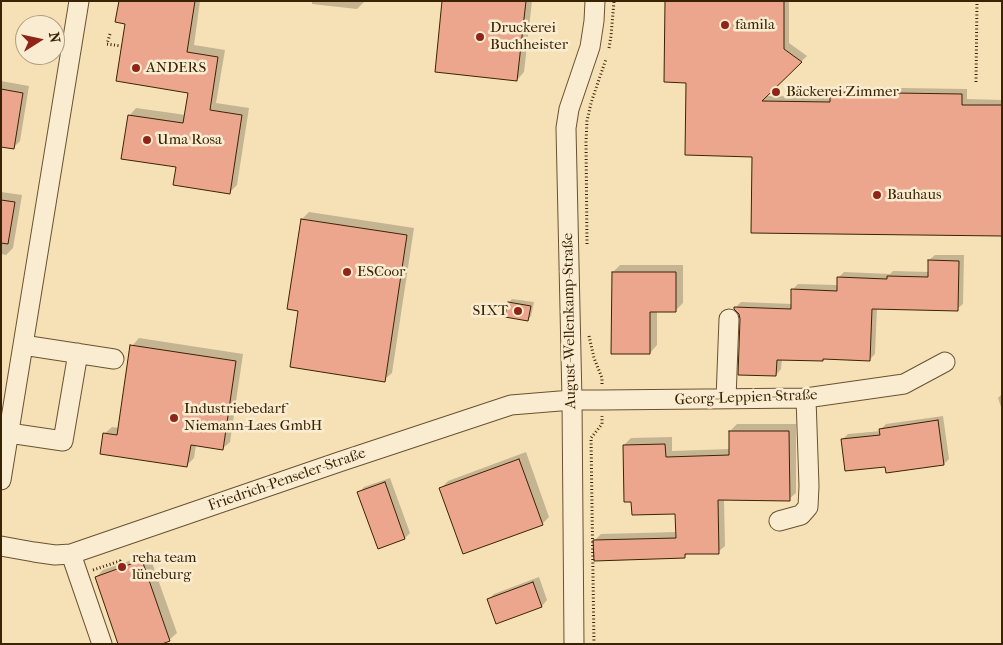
<!DOCTYPE html>
<html>
<head>
<meta charset="utf-8">
<style>
	body { margin:0 }
	#map { position:relative; width:1003px; height:645px; overflow:hidden; background:#f6e1b7; font-family:"IM FELL French Canon",serif }
	canvas { display:block }
	.frame { position:absolute; inset:0; border:2px solid #3a2304; pointer-events:none }
	.north { position:absolute; left:15px; top:15px; width:50px; height:50px; box-sizing:border-box; background:#f9ecd0; border:1px solid #ad9c7e; border-radius:50%; rotate:80deg; font-size:14px; font-weight:700; line-height:20px; text-align:center; color:#3a2304 }
	.north::after { content:''; display:block; margin:auto; width:18px; height:22px; background:#8f2418; clip-path:polygon(50% 0,100% 100%,50% 72%,0 100%) }
</style>
</head>
<body>
<div id="map">
<canvas width="1003" height="645"></canvas>
<div class="frame"></div>
<div class="north">N</div>
</div>
<script>
const ctx = document.querySelector('canvas').getContext('2d');
ctx.lineJoin = 'round';
function fillPath(path, color) {
  ctx.fillStyle = color;
  ctx.fill(path, 'evenodd');
}
function shape(rows) {
  const path = new Path2D();
  for (const r of rows) {
    path.moveTo(r[0], r[1]);
    for (let i = 2; i < r.length; i += 2) path.lineTo(r[i], r[i + 1]);
  }
  return path;
}
function stroke(path, color, width, dash) {
  ctx.strokeStyle = color;
  ctx.lineWidth = width;
  ctx.lineCap = dash ? 'butt' : 'round';
  ctx.setLineDash(dash || []);
  ctx.stroke(path);
}
function drawText(font, color, halo, rows, align = 'center') {
  ctx.font = font + ' "IM FELL French Canon",serif';
  ctx.lineWidth = 5;
  ctx.setLineDash([]);
  ctx.textBaseline = 'middle';
  ctx.strokeStyle = halo;
  ctx.fillStyle = color;
  for (const [text, x, y, turn = 0] of rows) {
    ctx.save();
    ctx.translate(x, y);
    ctx.rotate((+turn || 0) * Math.PI / 180);
    ctx.textAlign = isNaN(turn) ? turn : align;
    if (halo) ctx.strokeText(text, 0, 0);
    ctx.fillText(text, 0, 0);
    ctx.restore();
  }
}
const shadow = shape([
	[120,1,200,1,194,45,225,50,216,103,249,108,237,185,229,193,178,166,129,116,136,108,186,115,190,92,126,23],
	[312,1,365,1,357,9,312,4],
	[444,1,532,1,524,72,517,80],
	[667,1,789,1,789,43,807,56,765,96,831,97,832,93,837,87,967,89,967,99,1002,100,1002,235,688,82],
	[1,81,29,86,20,141,13,148,1,146],
	[1,192,22,195,13,248,6,255,1,254],
	[309,212,414,228,392,373,384,380,300,310,302,219],
	[935,255,964,255,963,304,957,309,877,308,875,354,869,360,825,358,823,360,782,359,781,369,776,375,736,307,741,302,792,304,792,290,798,284,838,285,838,278,844,272,890,274,893,271,929,272,929,260],
	[620,265,683,265,683,303,676,310,657,310,657,345,650,353,613,272],
	[512,299,534,302,531,316,528,320,509,302],
	[139,338,243,354,230,442,222,449,196,445,194,458,187,465,104,434,112,427,120,428,132,346],
	[1002,394,1002,410,998,398],
	[943,416,949,459,944,464,886,466,843,439,848,434,881,431,881,429,886,424],
	[737,424,796,424,796,493,789,499,724,499,725,546,718,552,688,553,684,557,594,541,601,534,677,532,676,513,624,445,631,438,672,437,672,451,730,449,730,431],
	[526,452,549,517,542,524,441,488,448,481],
	[390,478,410,533,405,538,359,493,364,487],
	[149,554,177,633,169,640,96,577,103,570],
	[539,577,547,600,542,606,497,622,489,599,494,594]
]);
const building = shape([
	[119,1,195,1,187,52,218,57,210,110,242,115,230,194,173,185,176,167,121,159,128,115,183,123,188,93,116,81,125,24,115,22,119,1],
	[442,1,526,1,517,81,435,72,442,1],
	[665,1,784,1,784,49,802,62,762,101,830,102,830,92,962,94,962,105,1002,105,1002,236,751,233,752,157,685,155,686,83,664,82,665,1],
	[1,89,23,93,14,149,1,147,1,89],
	[1,200,15,202,8,244,1,243,1,200],
	[301,219,407,235,385,382,290,367,298,311,287,309,301,219],
	[928,260,959,261,958,311,872,309,870,361,823,359,823,361,777,360,776,376,738,375,740,319,739,314,734,309,734,307,791,309,791,289,837,291,837,277,887,279,887,276,928,277,928,260],
	[612,272,676,272,676,312,650,312,650,354,611,354,612,272],
	[508,302,531,306,528,321,505,317,508,302],
	[130,345,236,361,223,450,191,445,187,467,100,454,103,433,117,435,130,345],
	[938,420,944,465,886,473,885,467,845,471,841,439,880,435,879,429,938,420],
	[729,431,789,431,790,501,718,500,719,554,685,554,685,558,594,561,593,540,676,538,675,514,632,515,631,502,624,502,623,445,665,444,666,457,729,455,729,431],
	[519,459,543,525,463,554,439,488,519,459],
	[385,482,405,539,378,549,357,492,385,482],
	[142,560,170,641,162,644,118,644,95,577,142,560],
	[533,582,542,607,496,624,487,599,533,582]
]);
const path = shape([
	[110,34,107,44,121,46],
	[609,48,611,36,614,1],
	[976,82,977,1],
	[587,244,586,142,587,121,591,103,606,59],
	[589,336,594,358,602,378,602,385],
	[93,570,120,561,122,567],
	[594,644,591,438,602,424,602,416]
]);
const minor = shape([
	[23,345,114,359],
	[726,399,729,319],
	[9,433,63,441,78,353],
	[1,480,79,1],
	[779,521,801,515,808,507,809,486,806,398],
	[1,546,34,552,55,555,71,554,339,462,511,405,572,400,602,400,806,398,904,384,945,362],
	[71,554,102,644],
	[574,644,572,400,566,128,569,109,590,47,594,21,595,1]
]);
const markers = [
	[725,25,5,"#8f2418"],
	[480,37,5,"#8f2418"],
	[136,68,5,"#8f2418"],
	[776,92,5,"#8f2418"],
	[147,140,5,"#8f2418"],
	[877,195,5,"#8f2418"],
	[347,272,5,"#8f2418"],
	[518,311,5,"#8f2418"],
	[174,418,5,"#8f2418"],
	[122,567,5,"#8f2418"]
];
const poiNames = [
	["famila",735,25],
	["Druckerei",490,28],
	["Buchheister",490,45],
	["ANDERS",146,68],
	["Bäckerei Zimmer",786,92],
	["Uma Rosa",157,140],
	["Bauhaus",887,195],
	["ESCoor",357,272],
	["SIXT",508,311,"right"],
	["Industriebedarf",184,409],
	["Niemann-Laes GmbH",184,426],
	["reha team",132,558],
	["lüneburg",132,575]
];
const streetNames = [
	["August-Wellenkamp-Straße",570,321,-91],
	["Georg-Leppien-Straße",746,398,-2],
	["Friedrich-Penseler-Straße",287,480,-19]
];
fillPath(shadow, '#0003');
fillPath(building, '#eca68d');
stroke(building, '#3a2304', 1);
stroke(minor, '#695231', 21);
stroke(path, '#3a2304', 3, [1, 2.5]);
stroke(minor, '#f9ecd0', 19);
for (const [x, y, r, color] of markers) {
  const dot = new Path2D();
  dot.arc(x, y, r, 0, 2 * Math.PI);
  ctx.fillStyle = color;
  ctx.fill(dot);
  stroke(dot, '#f9ecd0', 2);
}
drawText('15px', '#3a2304', '#f9ecd0', poiNames, 'left');
drawText('15px', '#3a2304', '#f9ecd0', streetNames);
</script>
</body>
</html>
